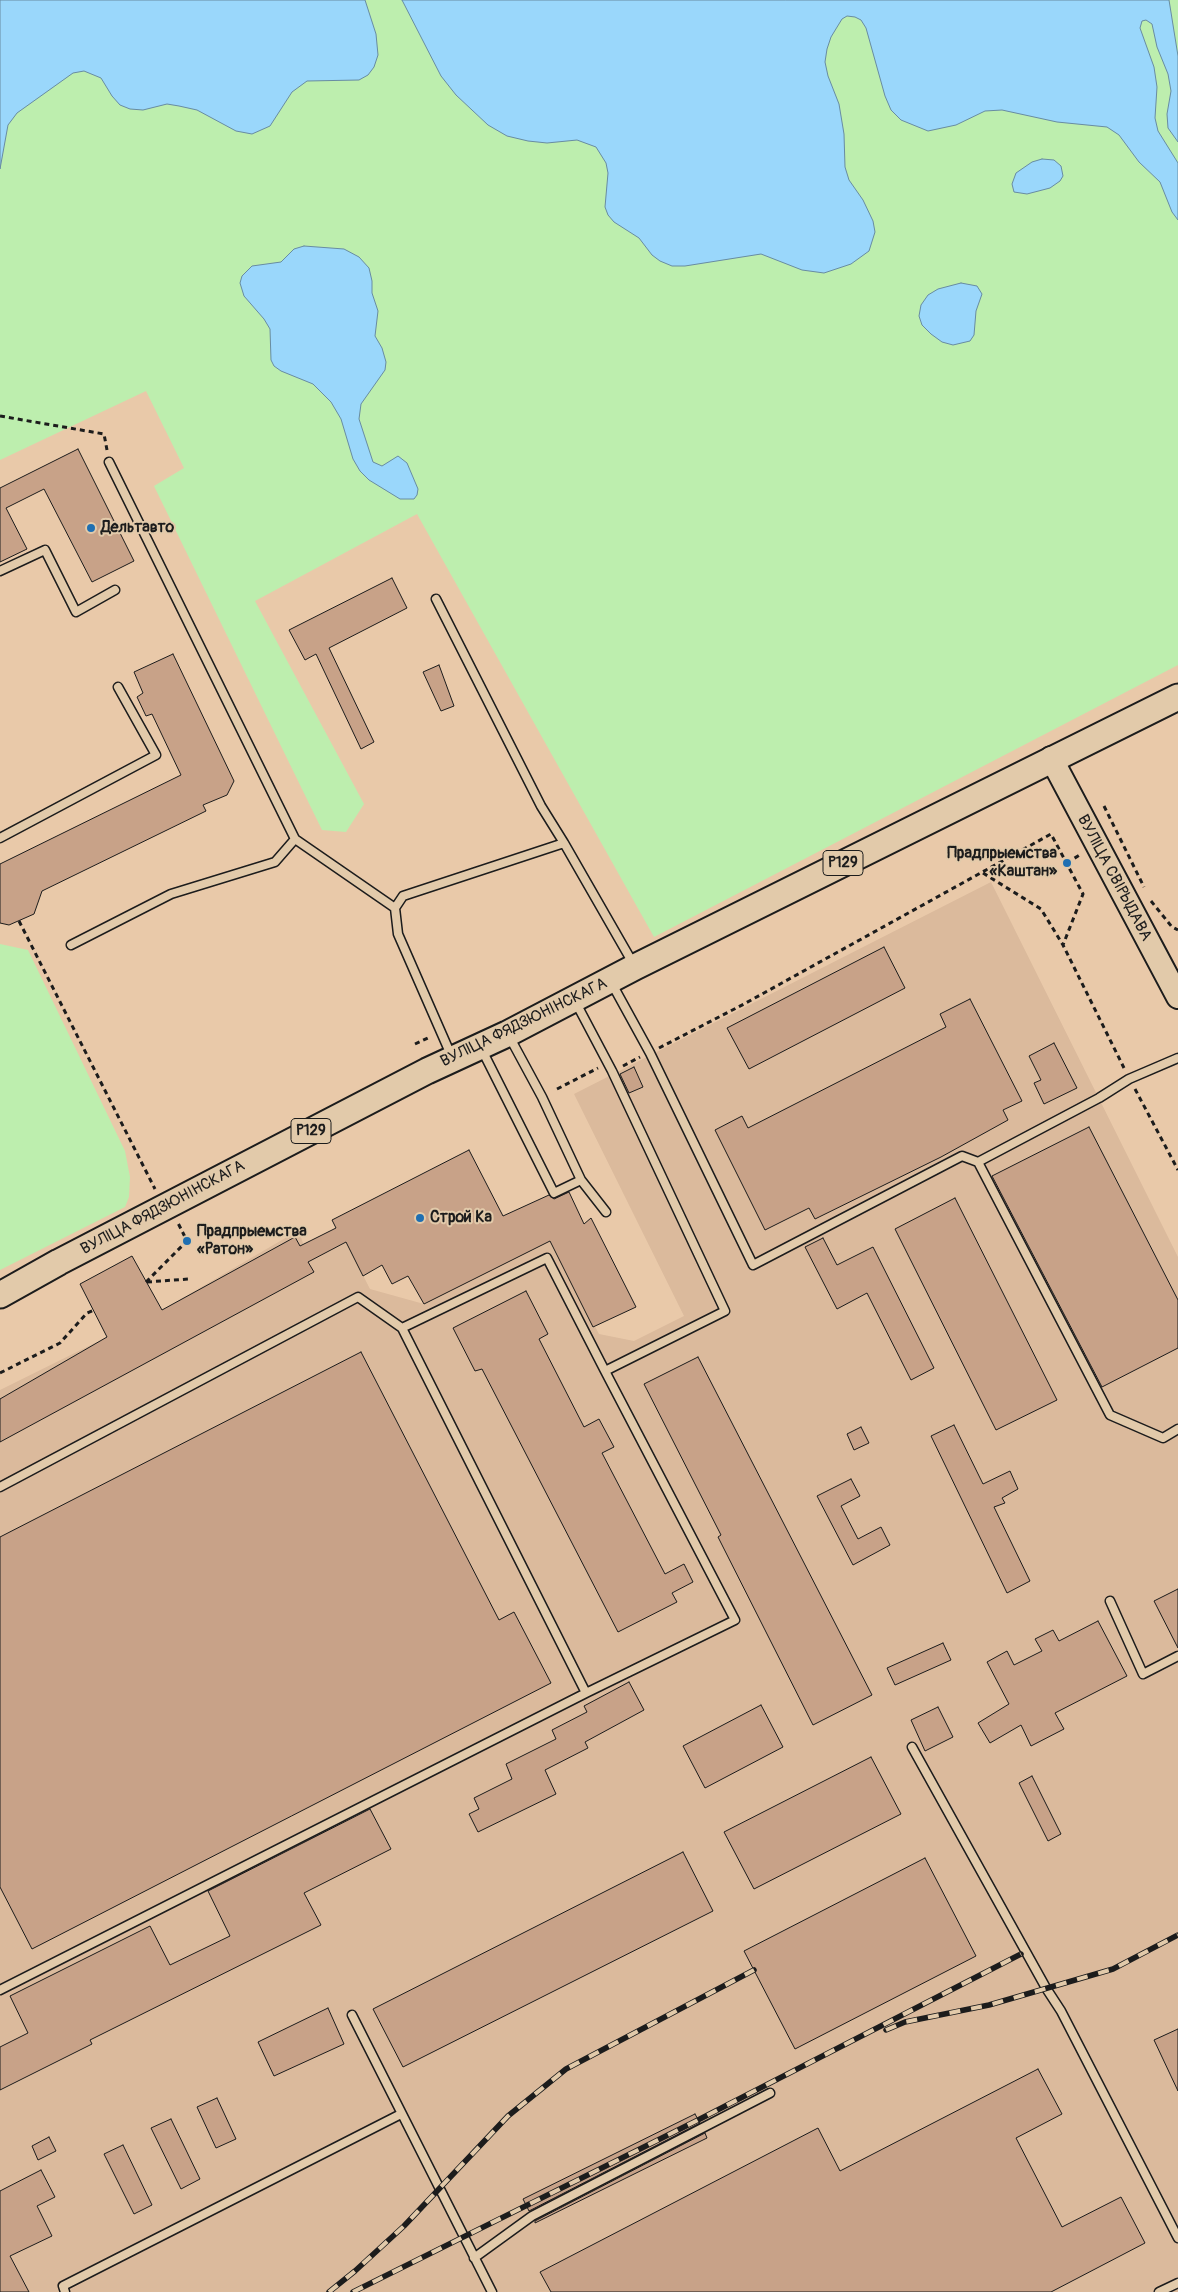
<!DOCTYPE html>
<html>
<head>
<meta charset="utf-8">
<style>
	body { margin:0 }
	canvas { display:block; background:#e9c9a9 }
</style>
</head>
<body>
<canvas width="1178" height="2292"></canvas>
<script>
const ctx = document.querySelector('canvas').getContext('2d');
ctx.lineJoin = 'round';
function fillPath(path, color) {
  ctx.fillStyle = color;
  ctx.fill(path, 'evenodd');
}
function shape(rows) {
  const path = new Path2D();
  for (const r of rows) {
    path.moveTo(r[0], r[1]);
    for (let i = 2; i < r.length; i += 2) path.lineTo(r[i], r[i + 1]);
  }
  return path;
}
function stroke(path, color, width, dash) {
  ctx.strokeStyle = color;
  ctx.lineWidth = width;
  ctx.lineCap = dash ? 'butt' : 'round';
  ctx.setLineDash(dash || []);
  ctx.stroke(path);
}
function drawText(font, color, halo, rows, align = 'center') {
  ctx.font = font + ' Pangolin,sans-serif';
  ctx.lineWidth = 4;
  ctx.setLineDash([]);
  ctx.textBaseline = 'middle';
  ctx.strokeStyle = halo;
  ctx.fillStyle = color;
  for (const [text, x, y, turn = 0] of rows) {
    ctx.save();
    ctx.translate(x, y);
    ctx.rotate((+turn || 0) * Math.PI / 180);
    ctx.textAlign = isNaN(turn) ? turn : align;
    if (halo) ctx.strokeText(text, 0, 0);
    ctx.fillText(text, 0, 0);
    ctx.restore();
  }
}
const built = shape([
	[991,882,1178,1257,1178,2292,0,2292,0,1390,107,1337,80,1284,132,1256,162,1310,299,1230,308,1261,346,1242,370,1289,424,1304,550,1241,599,1334,634,1341,684,1316,574,1094]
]);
const green = shape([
	[0,0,1178,0,1178,665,654,937,417,514,255,601,364,804,346,832,322,830,154,486,184,468,146,391,0,460],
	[0,944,28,950,125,1151,130,1177,129,1197,125,1207,0,1270]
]);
const water = shape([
	[0,0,365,0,376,34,378,55,374,67,368,75,359,80,307,81,292,92,270,126,252,134,236,131,197,110,179,106,167,104,143,110,130,109,120,105,112,96,101,78,84,71,73,73,17,113,8,125,0,169,0,0],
	[402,0,1169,0,1178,56,1178,142,1168,128,1167,114,1171,91,1168,74,1157,47,1152,24,1146,20,1142,21,1140,28,1154,67,1157,87,1155,118,1158,131,1178,163,1178,220,1172,212,1160,182,1139,162,1119,135,1107,127,1057,122,1002,110,985,111,956,125,928,131,901,120,891,110,885,96,866,28,861,20,855,17,847,16,842,19,831,37,827,49,825,62,828,76,839,104,844,134,845,167,849,180,863,200,873,221,875,232,869,251,851,264,824,273,802,270,761,254,685,266,672,266,660,261,652,255,639,238,614,222,608,215,605,207,608,173,606,163,596,147,577,140,547,143,528,141,507,136,488,125,456,95,441,76,402,0],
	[1042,159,1054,160,1061,166,1063,176,1060,181,1050,188,1027,194,1014,192,1012,184,1016,173,1032,162,1042,159],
	[304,246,344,249,359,257,369,268,372,281,372,293,378,311,375,336,382,348,386,362,385,370,361,404,359,419,373,462,382,466,398,456,407,463,418,489,417,495,414,499,400,499,369,480,360,471,353,459,341,419,331,402,313,384,281,371,274,366,271,360,270,329,264,319,244,296,240,283,242,276,252,266,281,262,294,249,304,246],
	[961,283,977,286,982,294,976,311,974,335,970,341,953,345,942,342,931,334,922,325,919,316,921,305,928,295,938,289,961,283]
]);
const building = shape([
	[78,449,134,561,92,582,44,489,6,508,27,549,0,562,0,488,78,449],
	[392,578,407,608,329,648,374,742,361,749,316,654,305,660,289,630,392,578],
	[173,654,234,781,227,795,203,805,206,811,42,891,34,914,9,925,0,923,0,864,181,775,152,714,146,716,137,697,143,693,134,672,173,654],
	[439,665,454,706,441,711,423,672,439,665],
	[884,947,905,988,749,1069,727,1028,884,947],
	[970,999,1022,1101,1003,1110,1008,1120,941,1157,815,1219,809,1208,765,1230,715,1130,742,1116,748,1128,946,1027,940,1014,970,999],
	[1054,1043,1077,1088,1044,1104,1034,1083,1041,1080,1029,1056,1054,1043],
	[634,1067,643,1087,629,1093,620,1074,634,1067],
	[1089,1127,1178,1300,1178,1348,1102,1387,992,1176,1089,1127],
	[469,1150,503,1216,549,1195,554,1199,569,1192,584,1224,591,1218,636,1307,593,1327,550,1241,424,1304,408,1276,392,1284,382,1265,363,1276,346,1242,308,1262,314,1272,0,1442,0,1399,107,1337,80,1284,132,1256,162,1310,295,1237,300,1246,336,1228,332,1220,469,1150],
	[955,1198,1057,1400,996,1430,895,1229,955,1198],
	[823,1238,837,1265,873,1247,934,1368,911,1380,867,1293,837,1309,805,1247,823,1238],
	[526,1291,548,1334,539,1339,584,1427,599,1419,614,1447,602,1453,665,1574,684,1564,693,1582,672,1593,677,1602,618,1632,482,1369,475,1371,453,1328,526,1291],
	[361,1352,499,1620,514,1612,551,1683,32,1949,0,1887,0,1537,361,1352],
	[698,1357,872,1695,813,1725,718,1537,721,1535,644,1384,698,1357],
	[954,1425,983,1484,1010,1471,1018,1489,1002,1498,1005,1503,994,1507,1030,1581,1007,1593,931,1436,954,1425],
	[861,1427,869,1443,854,1450,847,1434,861,1427],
	[851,1479,860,1496,841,1506,858,1539,881,1527,890,1545,853,1565,817,1496,851,1479],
	[1178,1589,1178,1648,1154,1601,1178,1589],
	[1098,1621,1127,1676,1055,1713,1064,1729,1031,1746,1021,1725,990,1743,978,1723,1009,1704,987,1662,1007,1651,1014,1665,1042,1651,1035,1639,1053,1630,1059,1641,1098,1621],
	[943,1643,951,1660,895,1685,887,1668,943,1643],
	[629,1682,644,1710,585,1742,588,1748,545,1770,556,1794,478,1832,469,1814,479,1809,474,1798,512,1779,506,1764,556,1739,552,1730,587,1712,584,1706,629,1682],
	[761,1705,783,1747,705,1788,683,1746,761,1705],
	[938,1707,953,1737,925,1751,911,1720,938,1707],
	[871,1757,901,1814,754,1889,724,1832,871,1757],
	[1032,1776,1061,1834,1048,1841,1019,1783,1032,1776],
	[370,1809,391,1849,304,1893,321,1925,90,2040,92,2044,0,2090,0,2047,28,2033,10,1996,150,1926,170,1965,230,1936,208,1891,370,1809],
	[683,1852,713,1911,403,2067,373,2009,683,1852],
	[925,1858,976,1956,795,2049,744,1951,925,1858],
	[328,2008,344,2044,274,2076,258,2042,328,2008],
	[1178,2029,1178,2091,1154,2040,1178,2029],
	[1038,2069,1062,2114,1016,2138,1062,2227,1121,2197,1145,2243,1051,2292,551,2292,540,2272,818,2128,840,2171,1038,2069],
	[217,2098,236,2139,216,2148,197,2107,217,2098],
	[695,2114,700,2123,529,2211,523,2199,695,2114],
	[171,2119,200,2179,181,2189,151,2128,171,2119],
	[705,2133,707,2138,535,2223,535,2221,705,2133],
	[49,2137,56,2151,38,2160,32,2146,49,2137],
	[123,2145,152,2205,134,2214,104,2154,123,2145],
	[41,2170,55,2197,37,2206,52,2236,10,2256,29,2292,0,2292,0,2191,41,2170]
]);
const path = shape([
	[0,416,104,434,107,450],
	[1104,806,1144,887],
	[1067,863,1081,854],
	[983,873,1041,909,1063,945,1124,1068],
	[1151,901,1172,927,1178,930],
	[19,921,155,1189],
	[415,1044,430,1037],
	[659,1048,744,1004,1051,834,1083,894,1063,945],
	[623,1066,640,1057],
	[557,1089,598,1068],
	[1135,1089,1178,1170],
	[146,1282,187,1241,178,1223],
	[147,1282,189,1279],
	[0,1373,60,1343,87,1313,94,1310]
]);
const service = shape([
	[109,462,295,839,395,908],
	[0,571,45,550,76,612,115,590],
	[436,599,541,806,564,843],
	[0,838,156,755,118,687],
	[71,945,171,894,275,862,295,839],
	[611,982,650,1053,753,1265,962,1156,978,1162,1099,1098,1129,1079,1178,1058],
	[509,1036,542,1097,581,1180],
	[482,1050,554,1193,581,1180,606,1212],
	[451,1055,398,934,395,908,403,896,564,843,634,965],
	[978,1162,1110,1415,1163,1438,1178,1429],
	[402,1328,547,1258,605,1371,725,1311,612,1071,575,1001],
	[0,1487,358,1297,402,1328,586,1693,0,1990],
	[1110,1601,1143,1674,1178,1656],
	[586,1693,735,1620,605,1371],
	[912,1747,1046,1988,1061,2011,1178,2238],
	[352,2015,492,2292],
	[474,2258,532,2216,770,2093],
	[65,2292,63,2286,401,2114],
	[1159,2292,1178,2283]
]);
const secondary = shape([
	[1051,758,1178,997]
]);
const primary = shape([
	[0,1295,59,1262,427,1071,507,1034,635,967,1178,697]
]);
const rail = shape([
	[886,2030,905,2022,989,2005,1113,1969,1178,1935],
	[329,2292,355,2271,404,2226,508,2116,566,2069,754,1970],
	[353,2292,698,2120,1021,1954]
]);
const markers = [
	[91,528,5,"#1f6fb2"],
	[1067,863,5,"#1f6fb2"],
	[420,1218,5,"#1f6fb2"],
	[187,1241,5,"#1f6fb2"]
];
const shields = [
	[843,863,40],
	[311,1131,40]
];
const shieldNames = [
	["Р129",843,863],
	["Р129",311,1131]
];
const poiNames = [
	["Дельтавто",101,528],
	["Прадпрыемства",1057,854,"right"],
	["«Каштан»",1057,872,"right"],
	["Строй Ка",430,1218],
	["Прадпрыемства",197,1232],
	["«Ратон»",197,1250]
];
const streetNames = [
	["ВУЛІЦА СВІРЫДАВА",1114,878,62],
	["ВУЛІЦА ФЯДЗЮНІНСКАГА",524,1023,-26],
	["ВУЛІЦА ФЯДЗЮНІНСКАГА",163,1208,-28]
];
fillPath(built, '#dbba9c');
fillPath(green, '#bdeeae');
fillPath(water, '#9ad7fb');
stroke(water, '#688ca2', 1);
fillPath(building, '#c8a288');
stroke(building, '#1c1c1c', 1);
stroke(service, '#1c1c1c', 11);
stroke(secondary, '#1c1c1c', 26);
stroke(primary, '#1c1c1c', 29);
stroke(path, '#1c1c1c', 3, [5, 4]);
stroke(service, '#e2caaa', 8);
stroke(secondary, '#e2caaa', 22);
stroke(primary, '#e2caaa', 25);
stroke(rail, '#1c1c1c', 5.5);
stroke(rail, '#e2caaa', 4, [11]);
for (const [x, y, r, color] of markers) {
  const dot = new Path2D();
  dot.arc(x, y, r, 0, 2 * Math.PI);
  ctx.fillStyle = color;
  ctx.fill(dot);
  stroke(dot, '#e2caaa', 2);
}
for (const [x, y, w] of shields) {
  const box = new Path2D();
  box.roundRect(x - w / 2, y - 12.5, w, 25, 4);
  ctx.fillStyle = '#e2caaa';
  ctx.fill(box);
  stroke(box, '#1c1c1c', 1);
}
drawText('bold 15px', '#1c1c1c', null, shieldNames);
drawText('bold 16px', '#1c1c1c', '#e2caaa', poiNames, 'left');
drawText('16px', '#1c1c1c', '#e2caaa', streetNames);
</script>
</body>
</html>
